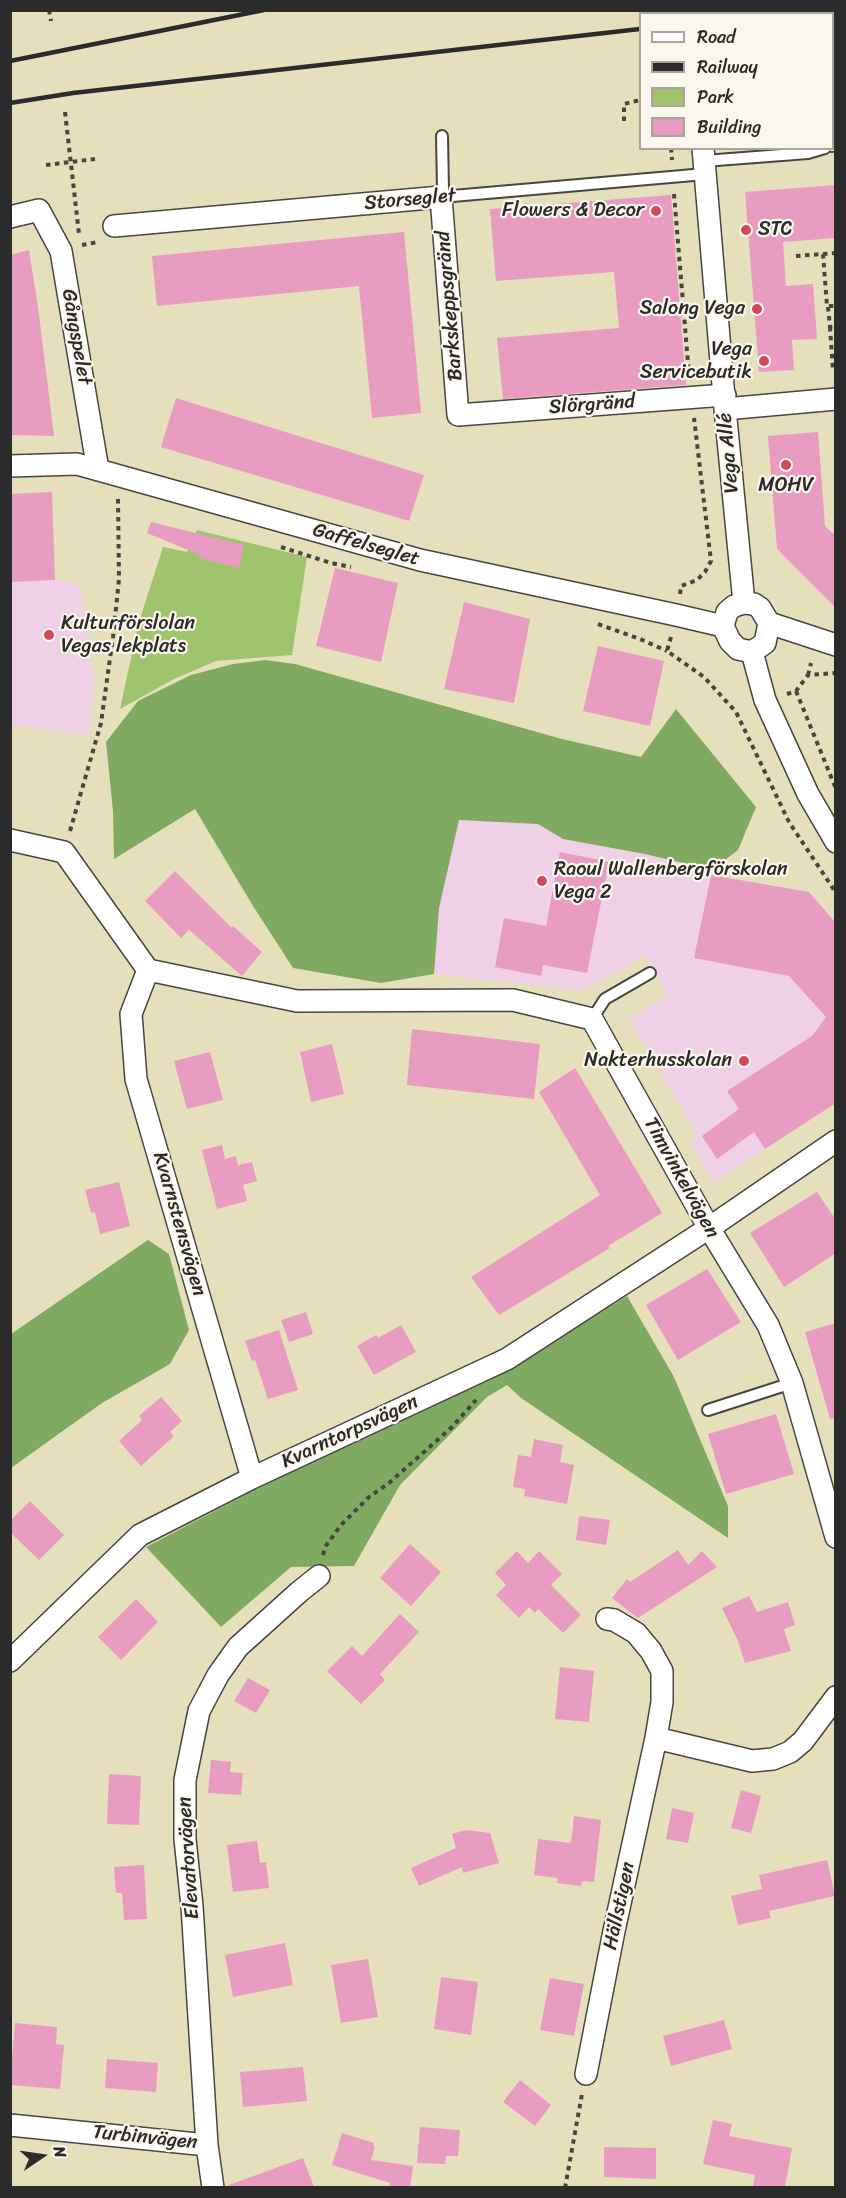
<!DOCTYPE html>
<html>
<head>
<meta charset="utf-8">
<style>
	body { margin:0 }
	#map { position:relative; width:846px; height:2198px; overflow:hidden; background:#e6dfbb; font-family:Sriracha,sans-serif }
	canvas { display:block }
	.frame { position:absolute; inset:0; border:12px solid #2b2b2b; pointer-events:none }
	.legend { position:absolute; left:639px; top:12px; width:195px; height:138px; box-sizing:border-box; background:#fbf7ec; border:2px solid #a8a59f; margin:0; padding:8px 10px; list-style:none; font-size:18px; color:#2b2b2b }
	.legend li { display:flex; align-items:center; gap:12px; height:30px }
	.legend b { width:30px; border:2px solid #a8a59f }
	.north { position:absolute; left:12px; top:2126px; width:60px; height:60px; -webkit-text-stroke:4px #fbf7ec; paint-order:stroke; rotate:77deg; font-size:16px; font-weight:700; line-height:24px; text-align:center; color:#2b2b2b }
	.north::after { content:''; display:block; margin:auto; width:21px; height:27px; background:#2b2b2b; clip-path:polygon(50% 0,100% 100%,50% 72%,0 100%) }
</style>
</head>
<body>
<div id="map">
<canvas width="846" height="2198"></canvas>
<div class="frame"></div>
<ul class="legend">
<li><b style="height:8px;background:#fff"></b>Road</li>
<li><b style="height:8px;background:#2b2b2b"></b>Railway</li>
<li><b style="height:16px;background:#a0c46e"></b>Park</li>
<li><b style="height:16px;background:#e99cc1"></b>Building</li>
</ul>
<div class="north">N</div>
</div>
<script>
const ctx = document.querySelector('canvas').getContext('2d');
ctx.lineJoin = 'round';
function fillPath(path, color) {
  ctx.fillStyle = color;
  ctx.fill(path, 'evenodd');
}
function shape(rows) {
  const path = new Path2D();
  for (const r of rows) {
    path.moveTo(r[0], r[1]);
    for (let i = 2; i < r.length; i += 2) path.lineTo(r[i], r[i + 1]);
  }
  return path;
}
function stroke(path, color, width, dash) {
  ctx.strokeStyle = color;
  ctx.lineWidth = width;
  ctx.lineCap = dash ? 'butt' : 'round';
  ctx.setLineDash(dash || []);
  ctx.stroke(path);
}
function drawText(font, color, halo, rows, align = 'center') {
  ctx.font = font + ' Sriracha,sans-serif';
  ctx.lineWidth = 4.5;
  ctx.setLineDash([]);
  ctx.textBaseline = 'middle';
  ctx.strokeStyle = halo;
  ctx.fillStyle = color;
  for (const [text, x, y, turn = 0] of rows) {
    ctx.save();
    ctx.translate(x, y);
    ctx.rotate((+turn || 0) * Math.PI / 180);
    ctx.textAlign = isNaN(turn) ? turn : align;
    if (halo) ctx.strokeText(text, 0, 0);
    ctx.fillText(text, 0, 0);
    ctx.restore();
  }
}
const built = shape([
	[55,580,81,586,94,685,88,735,11,725,11,582],
	[459,820,538,824,563,839,645,854,712,870,711,875,809,892,835,923,835,1103,714,1182,690,1143,698,1137,629,1018,668,996,646,956,582,990,434,974,439,908]
]);
const green = shape([
	[197,530,307,557,292,655,216,661,174,679,120,709,138,625,163,547,187,552]
]);
const forest = shape([
	[265,660,295,664,562,739,641,757,676,709,756,807,738,850,712,870,645,854,563,839,538,824,459,820,439,908,434,974,381,983,293,968,253,906,195,809,114,859,113,811,106,742,138,701,191,675,233,664],
	[148,1240,169,1254,189,1330,170,1364,102,1403,11,1468,11,1334],
	[627,1296,674,1377,728,1506,728,1538,521,1398,507,1385,487,1397,400,1485,354,1566,291,1567,221,1627,146,1547,320,1456,535,1353]
]);
const building = shape([
	[836,185,836,238,783,242,786,286,813,284,817,339,792,340,794,370,759,372,745,192],
	[671,195,686,385,503,399,497,338,619,328,614,272,496,281,490,209],
	[404,232,421,413,372,418,359,286,157,306,152,256],
	[29,250,38,307,54,436,10,435,10,255],
	[176,398,424,475,409,521,161,447],
	[818,432,825,526,836,536,836,608,777,549,768,436],
	[52,492,55,580,10,582,10,494],
	[151,522,244,545,239,568,199,558,200,555,147,533],
	[335,568,398,583,381,662,316,646],
	[464,602,530,619,514,703,444,689],
	[598,646,664,661,650,726,583,711],
	[560,852,609,862,587,973,543,965,541,976,495,967,504,918,546,926],
	[175,871,232,928,233,926,262,952,242,976,189,930,181,938,145,901],
	[711,875,809,892,836,923,836,1103,765,1149,754,1132,717,1159,702,1136,739,1109,727,1091,812,1036,826,1017,789,976,694,958],
	[412,1029,540,1044,534,1099,407,1085],
	[332,1044,344,1094,311,1102,300,1052],
	[210,1052,223,1100,187,1109,174,1061],
	[575,1068,662,1213,608,1246,610,1248,499,1315,471,1277,600,1195,539,1092],
	[222,1145,225,1159,236,1156,238,1165,252,1162,257,1181,243,1185,247,1201,217,1209,202,1150],
	[119,1182,130,1226,100,1234,95,1212,91,1213,85,1190],
	[817,1192,836,1220,836,1253,784,1287,750,1233],
	[707,1269,741,1322,678,1360,646,1305],
	[306,1312,313,1334,289,1342,281,1320],
	[836,1323,836,1418,830,1419,805,1332],
	[401,1325,416,1352,374,1375,357,1346,376,1335,378,1338],
	[279,1330,298,1390,268,1399,255,1360,252,1361,245,1341],
	[161,1397,182,1421,170,1432,174,1436,141,1466,119,1441,142,1420,139,1416],
	[776,1414,794,1474,726,1494,708,1434],
	[534,1439,563,1445,560,1462,574,1465,567,1504,524,1496,525,1489,513,1487,518,1455,531,1457],
	[30,1501,64,1535,39,1560,10,1532,10,1521],
	[579,1516,610,1520,606,1545,576,1540],
	[410,1544,441,1572,411,1606,380,1578],
	[678,1550,688,1565,702,1551,717,1567,638,1618,612,1598,627,1579,630,1582],
	[517,1551,528,1563,539,1551,562,1574,551,1585,581,1615,563,1633,538,1609,535,1613,529,1607,519,1618,496,1595,506,1585,495,1573],
	[749,1596,757,1612,788,1602,795,1625,784,1629,791,1651,745,1663,738,1641,722,1608],
	[136,1599,158,1622,121,1660,98,1637],
	[400,1614,419,1632,380,1674,385,1680,361,1704,327,1671,352,1646,362,1656],
	[560,1667,594,1671,589,1722,555,1719],
	[248,1678,270,1690,256,1713,234,1701],
	[211,1760,231,1762,230,1772,243,1773,241,1795,208,1793],
	[109,1774,141,1776,139,1825,107,1824],
	[741,1790,761,1796,751,1833,731,1828],
	[672,1808,694,1813,688,1843,666,1839],
	[574,1816,601,1820,594,1882,582,1881,581,1886,557,1883,558,1878,534,1875,538,1839,571,1843],
	[466,1830,490,1833,499,1863,463,1873,462,1867,419,1886,411,1868,456,1848,452,1834],
	[257,1841,260,1863,266,1862,269,1888,233,1892,227,1845],
	[827,1860,835,1896,769,1911,771,1918,738,1925,731,1896,762,1889,759,1875],
	[144,1865,147,1919,124,1920,122,1893,116,1893,114,1867],
	[285,1943,293,1985,233,1997,225,1955],
	[368,1959,378,2017,341,2023,331,1965],
	[441,1977,478,1982,471,2035,434,2029],
	[550,1978,584,1984,574,2036,540,2030],
	[724,2020,732,2049,671,2066,663,2036],
	[15,2023,57,2027,56,2044,64,2045,60,2089,10,2085],
	[107,2059,158,2063,156,2092,105,2088],
	[303,2067,307,2101,243,2107,240,2072],
	[520,2080,551,2105,535,2126,503,2102],
	[713,2120,732,2124,729,2136,792,2148,785,2187,753,2187,755,2175,703,2164],
	[420,2127,460,2130,458,2156,446,2156,445,2164,417,2163],
	[342,2133,374,2143,373,2146,375,2147,371,2160,413,2166,410,2187,390,2187,390,2183,332,2165],
	[604,2147,656,2148,656,2179,604,2177],
	[303,2158,314,2187,230,2187,229,2185]
]);
const path = shape([
	[49,10,51,21],
	[663,10,663,14],
	[65,112,79,234],
	[624,121,624,104,640,100],
	[671,148,672,160],
	[46,165,95,159],
	[674,194,689,375],
	[82,245,98,242],
	[823,254,827,306,836,306],
	[796,256,836,253],
	[828,307,830,327,836,327],
	[830,327,833,371],
	[281,547,331,563,351,567],
	[680,594,681,586,697,580,705,572,711,561,694,418],
	[598,624,640,639,667,651],
	[671,637,667,651,704,677,736,712,789,822,836,893],
	[808,675,811,663],
	[796,691,836,789],
	[787,694,796,691,808,675,836,673],
	[70,831,101,723,113,637,119,579,118,499],
	[323,1555,325,1547,341,1525,369,1497,389,1483,452,1427,476,1400],
	[565,2188,582,2094]
]);
const service = shape([
	[442,136,443,190,441,197,705,174],
	[832,146,836,143],
	[704,161,808,153,825,148],
	[592,1019,605,999,650,973],
	[708,1410,792,1383]
]);
const minor = shape([
	[693,10,693,14],
	[703,148,725,409,744,603],
	[10,217,39,210,61,251,98,470],
	[114,226,441,197,458,415,725,395],
	[725,409,836,399],
	[10,466,77,464,420,560,676,615,723,626],
	[744,603,754,604,760,608,769,623,765,643,752,652,738,649,730,641,723,626,727,612,734,606,744,603],
	[769,623,836,645],
	[752,652,765,700,808,794,836,842],
	[10,840,64,852,148,970],
	[148,970,297,1001,513,1000,592,1019,709,1228,768,1325,792,1383,836,1537],
	[148,970,131,1014,136,1079,252,1478],
	[607,1619,614,1620,636,1633,651,1651,662,1671,662,1702,656,1738],
	[10,1661,140,1535,252,1478,507,1359,709,1228,836,1141],
	[586,2074,614,1931,656,1738,752,1761,773,1759,790,1752,803,1741,836,1697],
	[10,2125,207,2145],
	[213,2188,207,2145,192,1906,185,1839,185,1780,199,1711,218,1675,238,1647,299,1592,319,1576]
]);
const rail = shape([
	[832,15,836,15],
	[10,61,264,10],
	[10,103,73,93,640,29]
]);
const markers = [
	[656,211,6,"#d1495b"],
	[746,230,6,"#d1495b"],
	[757,309,6,"#d1495b"],
	[764,361,6,"#d1495b"],
	[786,465,6,"#d1495b"],
	[49,635,6,"#d1495b"],
	[542,881,6,"#d1495b"],
	[744,1061,6,"#d1495b"]
];
const streetNames = [
	["Storseglet",410,200,-5],
	["Barkskeppsgränd",450,306,-95],
	["Gångspelet",76,337,80],
	["Slörgränd",592,405,-4],
	["Vega Allé",729,453,-95],
	["Gaffelseglet",366,545,16],
	["Timvinkelvägen",681,1178,61],
	["Kvarnstensvägen",179,1224,74],
	["Kvarntorpsvägen",350,1432,-25],
	["Elevatorvägen",189,1858,-94],
	["Hällstigen",620,1906,-78],
	["Turbinvägen",145,2138,6]
];
const poiNames = [
	["Flowers & Decor",644,211],
	["STC",758,230,"left"],
	["Salong Vega",745,309],
	["Vega",752,350],
	["Servicebutik",752,373],
	["MOHV",786,486,"center"],
	["Kulturförslolan",61,624,"left"],
	["Vegas lekplats",61,647,"left"],
	["Raoul Wallenbergförskolan",554,870,"left"],
	["Vega 2",554,893,"left"],
	["Nakterhusskolan",732,1061]
];
fillPath(built, '#efd0e7');
fillPath(green, '#a0c46e');
fillPath(forest, '#80aa61');
fillPath(building, '#e99cc1');
stroke(service, '#474641', 14);
stroke(minor, '#474641', 24);
stroke(path, '#474641', 4, [4.5, 4.5]);
stroke(service, '#fff', 10);
stroke(minor, '#fff', 21);
stroke(rail, '#2b2b2b', 4.5);
for (const [x, y, r, color] of markers) {
  const dot = new Path2D();
  dot.arc(x, y, r, 0, 2 * Math.PI);
  ctx.fillStyle = color;
  ctx.fill(dot);
  stroke(dot, '#fbf7ec', 2);
}
drawText('20px', '#2b2b2b', '#fbf7ec', streetNames);
drawText('20px', '#2b2b2b', '#fbf7ec', poiNames, 'right');
</script>
</body>
</html>
